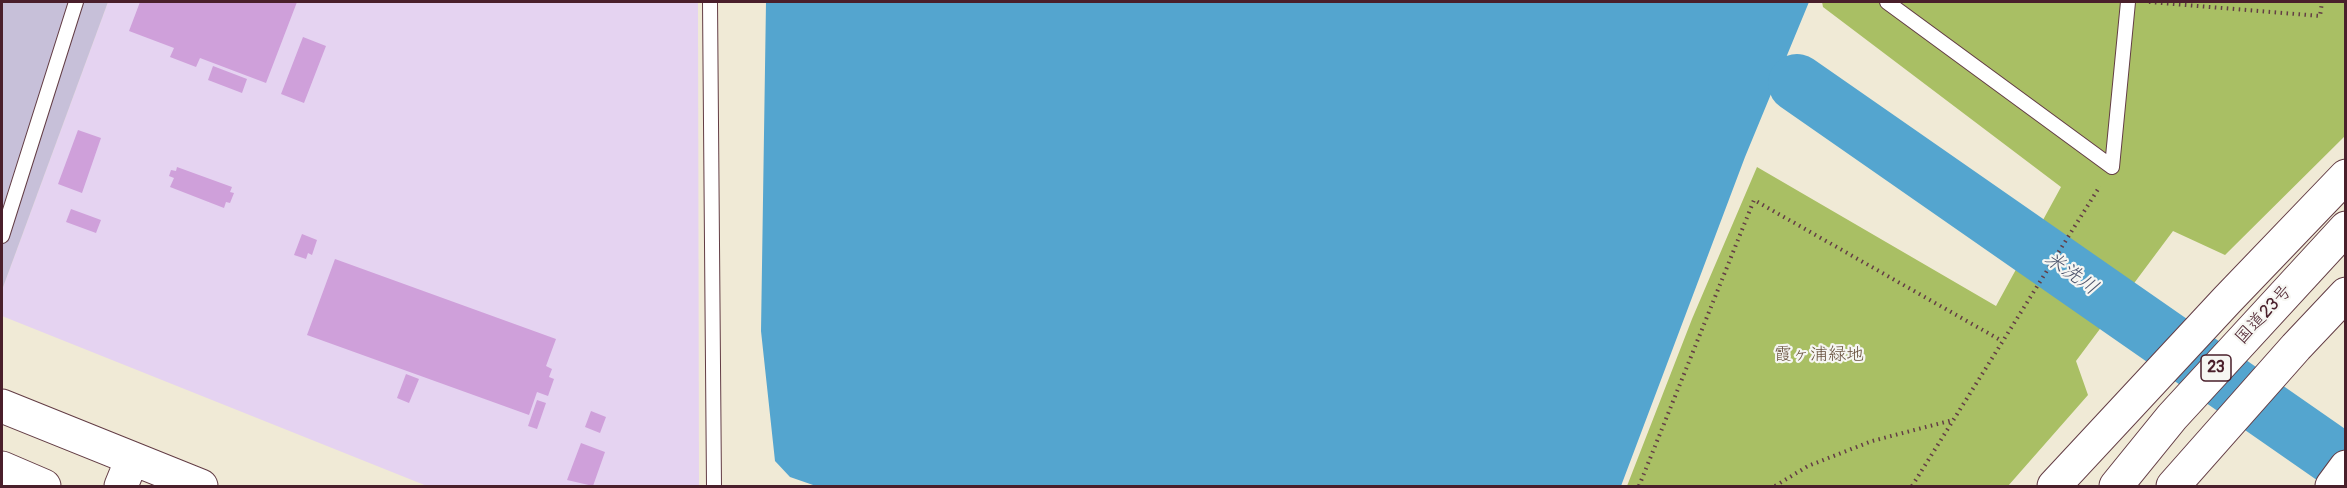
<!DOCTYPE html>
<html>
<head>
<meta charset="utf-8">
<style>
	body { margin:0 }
	#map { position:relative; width:2347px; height:488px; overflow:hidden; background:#f0ead6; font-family:Pangolin,sans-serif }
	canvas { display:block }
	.frame { position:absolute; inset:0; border:3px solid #4a1f2b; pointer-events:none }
</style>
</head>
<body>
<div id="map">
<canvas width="2347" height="488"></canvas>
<div class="frame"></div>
</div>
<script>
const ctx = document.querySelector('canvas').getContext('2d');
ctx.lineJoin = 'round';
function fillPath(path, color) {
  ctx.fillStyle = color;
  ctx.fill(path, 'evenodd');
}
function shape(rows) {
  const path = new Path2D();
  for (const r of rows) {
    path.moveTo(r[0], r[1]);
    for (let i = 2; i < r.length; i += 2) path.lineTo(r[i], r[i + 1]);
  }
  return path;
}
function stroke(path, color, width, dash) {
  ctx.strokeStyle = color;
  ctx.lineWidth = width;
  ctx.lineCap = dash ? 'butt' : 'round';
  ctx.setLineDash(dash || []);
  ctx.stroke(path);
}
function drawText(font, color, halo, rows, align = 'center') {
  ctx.font = font + ' Pangolin,"Klee One",sans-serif';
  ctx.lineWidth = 4.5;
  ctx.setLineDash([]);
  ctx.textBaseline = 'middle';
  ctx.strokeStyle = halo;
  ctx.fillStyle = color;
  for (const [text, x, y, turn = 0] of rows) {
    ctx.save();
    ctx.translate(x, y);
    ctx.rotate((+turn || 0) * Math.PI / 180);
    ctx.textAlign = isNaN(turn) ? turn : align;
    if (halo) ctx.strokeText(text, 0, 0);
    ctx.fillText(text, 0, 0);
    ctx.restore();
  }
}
const built = shape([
	[108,2,698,2,699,486,427,486,2,316,2,290]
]);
const industrial = shape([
	[2,2,108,2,2,290]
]);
const green = shape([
	[1822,2,2345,2,2345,136,2225,255,2173,231,2076,361,2088,395,2008,486,1627,486,1692,319,1757,167,1996,306,2061,187,1823,7]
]);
const water = shape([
	[766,2,1809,2,1745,157,1621,486,816,486,790,477,775,461,761,331]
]);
const river = shape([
	[1797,83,2346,465]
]);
const building = shape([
	[140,2,297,2,266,83,200,58,196,67,170,57,174,48,129,31],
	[303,37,326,46,304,103,281,94],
	[213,66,247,79,242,93,208,80],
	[78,130,101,138,82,193,58,184],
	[177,167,232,187,230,192,234,193,230,203,226,202,224,208,170,187,174,178,169,176,171,170,176,171],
	[71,209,101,220,96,233,66,222],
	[302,234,317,240,312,255,308,253,306,259,294,255],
	[335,259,556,339,546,366,552,369,549,377,554,379,548,396,537,392,529,415,307,335],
	[406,374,419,379,409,403,397,398],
	[537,400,546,403,537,429,528,426],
	[591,411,606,417,600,433,585,427],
	[581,443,605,452,593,486,567,480]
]);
const path = shape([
	[2149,2,2320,16,2322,2],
	[1639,486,1754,200,2002,341],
	[1775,486,1808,466,1872,441,1953,420],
	[1912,486,2100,186]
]);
const lane = shape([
	[710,2,714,486],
	[1887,2,2112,167,2128,2],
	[2,236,76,2]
]);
const secondary = shape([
	[2,406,201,486],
	[2,468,44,486],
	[121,486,132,459]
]);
const highway = shape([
	[2054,486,2227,300,2346,176],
	[2116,486,2172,417,2346,228],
	[2173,486,2296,347,2346,294],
	[2332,486,2346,467]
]);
const shields = [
	[2216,368,30]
];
const shieldNames = [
	["23",2216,368]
];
const streetNames = [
	["国道23号",2264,315,-47]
];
const parkNames = [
	["霞ヶ浦緑地",1819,355]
];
const waterNames = [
	["米洗川",2071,274,35]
];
fillPath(built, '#e5d3f1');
fillPath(industrial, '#c7c0d9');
fillPath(green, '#a9bf64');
fillPath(water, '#54a5cf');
stroke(river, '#54a5cf', 58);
fillPath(building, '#cfa0da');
stroke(lane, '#633d45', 16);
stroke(secondary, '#633d45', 35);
stroke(highway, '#633d45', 35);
stroke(path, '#633d45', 4, [1.5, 4.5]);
stroke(lane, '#fff', 14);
stroke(secondary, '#fff', 33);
stroke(highway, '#fff', 33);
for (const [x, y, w] of shields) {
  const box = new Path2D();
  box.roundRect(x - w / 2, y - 13, w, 26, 4.5);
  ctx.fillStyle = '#f6f6f2';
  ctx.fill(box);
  stroke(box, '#4a1f2b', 1.5);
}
drawText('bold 16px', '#4a1f2b', null, shieldNames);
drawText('18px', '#4a1f2b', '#f6f6f2', streetNames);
drawText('18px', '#664f3c', '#f6f6f2', parkNames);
drawText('italic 20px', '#4e556d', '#f6f6f2', waterNames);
</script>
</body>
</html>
